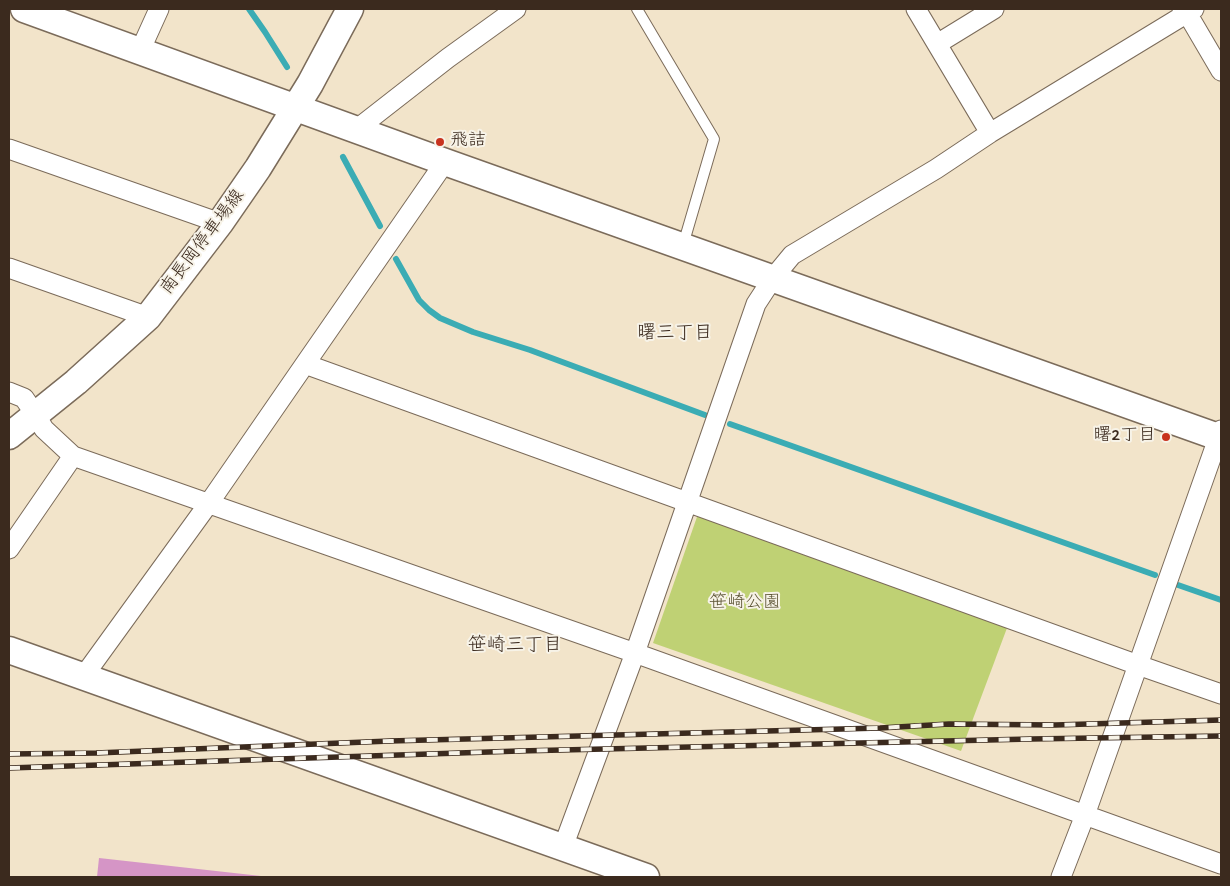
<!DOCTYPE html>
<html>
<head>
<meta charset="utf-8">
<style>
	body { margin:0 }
	#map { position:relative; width:1230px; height:886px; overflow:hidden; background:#f2e4ca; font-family:"Gochi Hand",sans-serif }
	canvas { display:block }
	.frame { position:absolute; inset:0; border:10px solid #3b2a1e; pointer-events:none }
</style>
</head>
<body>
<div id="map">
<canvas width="1230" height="886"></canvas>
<div class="frame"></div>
</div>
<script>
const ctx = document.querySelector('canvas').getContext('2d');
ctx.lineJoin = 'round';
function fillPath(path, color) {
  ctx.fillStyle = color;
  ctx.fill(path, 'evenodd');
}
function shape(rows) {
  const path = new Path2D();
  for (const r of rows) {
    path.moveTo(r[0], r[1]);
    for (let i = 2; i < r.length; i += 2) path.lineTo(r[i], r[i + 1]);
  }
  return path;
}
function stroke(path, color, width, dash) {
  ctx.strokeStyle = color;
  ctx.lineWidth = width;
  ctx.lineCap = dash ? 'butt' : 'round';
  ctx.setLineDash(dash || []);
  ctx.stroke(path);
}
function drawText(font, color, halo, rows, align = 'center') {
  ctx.font = font + ' "Gochi Hand","Klee One",sans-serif';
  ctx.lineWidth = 4;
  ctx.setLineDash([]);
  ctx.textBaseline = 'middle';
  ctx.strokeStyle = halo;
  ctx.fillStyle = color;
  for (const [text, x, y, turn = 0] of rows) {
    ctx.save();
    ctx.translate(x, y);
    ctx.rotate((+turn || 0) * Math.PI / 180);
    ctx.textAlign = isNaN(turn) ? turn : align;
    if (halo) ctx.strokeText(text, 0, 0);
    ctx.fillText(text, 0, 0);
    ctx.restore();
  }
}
const green = shape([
	[698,514,1007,628,961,751,653,643]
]);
const stream = shape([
	[249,9,265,32,287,67],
	[343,157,380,226],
	[396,259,419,300,429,310,440,318,473,332,530,350,705,415],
	[730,424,1155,575],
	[1178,585,1221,600]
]);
const building = shape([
	[99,858,261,876,261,877,97,877]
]);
const lane = shape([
	[637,9,714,139,683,245]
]);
const street = shape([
	[916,9,990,133],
	[1182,9,1187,13,1221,71],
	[937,44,994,9],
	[140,51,159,9],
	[357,129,448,58,516,9],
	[9,149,220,223],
	[9,268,148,317],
	[305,364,1138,665,1221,694],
	[9,392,24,398,35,414,44,429,73,456,635,653,1221,864],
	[9,549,73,456],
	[83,677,209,503,305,364,445,162],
	[563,847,635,653,756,304,773,278,792,255,936,169,990,133,1194,9],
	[1061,877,1085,815,1221,430]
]);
const secondary = shape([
	[24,9,445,162,1221,438],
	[9,436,76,382,148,317,220,223,258,168,310,84,350,9],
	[9,650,646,877]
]);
const rail = shape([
	[9,754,96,753,390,741,880,728,949,724,1055,725,1221,720],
	[9,768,519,751,1031,739,1221,736]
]);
const markers = [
	[440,142,5,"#c8321e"],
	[1166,437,5,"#c8321e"]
];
const poiNames = [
	["飛詰",450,142],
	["曙2丁目",1156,437,"right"]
];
const streetNames = [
	["南長岡停車場線",204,243,-53]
];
const parkNames = [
	["笹崎公園",745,604]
];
const neighbourhoodNames = [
	["曙三丁目",675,335],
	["笹崎三丁目",515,647]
];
fillPath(green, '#bfd174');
stroke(stream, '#3bacb4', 6);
fillPath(building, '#d595c6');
stroke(lane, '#7b6b5a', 12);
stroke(street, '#7b6b5a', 21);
stroke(secondary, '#7b6b5a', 29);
stroke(lane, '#fff', 10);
stroke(street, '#fff', 19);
stroke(secondary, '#fff', 26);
stroke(rail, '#3b2a1e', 5.5);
stroke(rail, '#f7f3e8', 4, [11]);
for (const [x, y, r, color] of markers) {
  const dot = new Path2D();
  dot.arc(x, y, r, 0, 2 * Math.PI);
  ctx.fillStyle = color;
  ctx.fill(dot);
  stroke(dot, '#f7f3e8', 2);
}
drawText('18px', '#3b2a1e', '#f7f3e8', poiNames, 'left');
drawText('18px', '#3b2a1e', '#f7f3e8', streetNames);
drawText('18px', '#5c5434', '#f7f3e8', parkNames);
drawText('19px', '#3b2a1e', '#f7f3e8', neighbourhoodNames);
</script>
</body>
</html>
